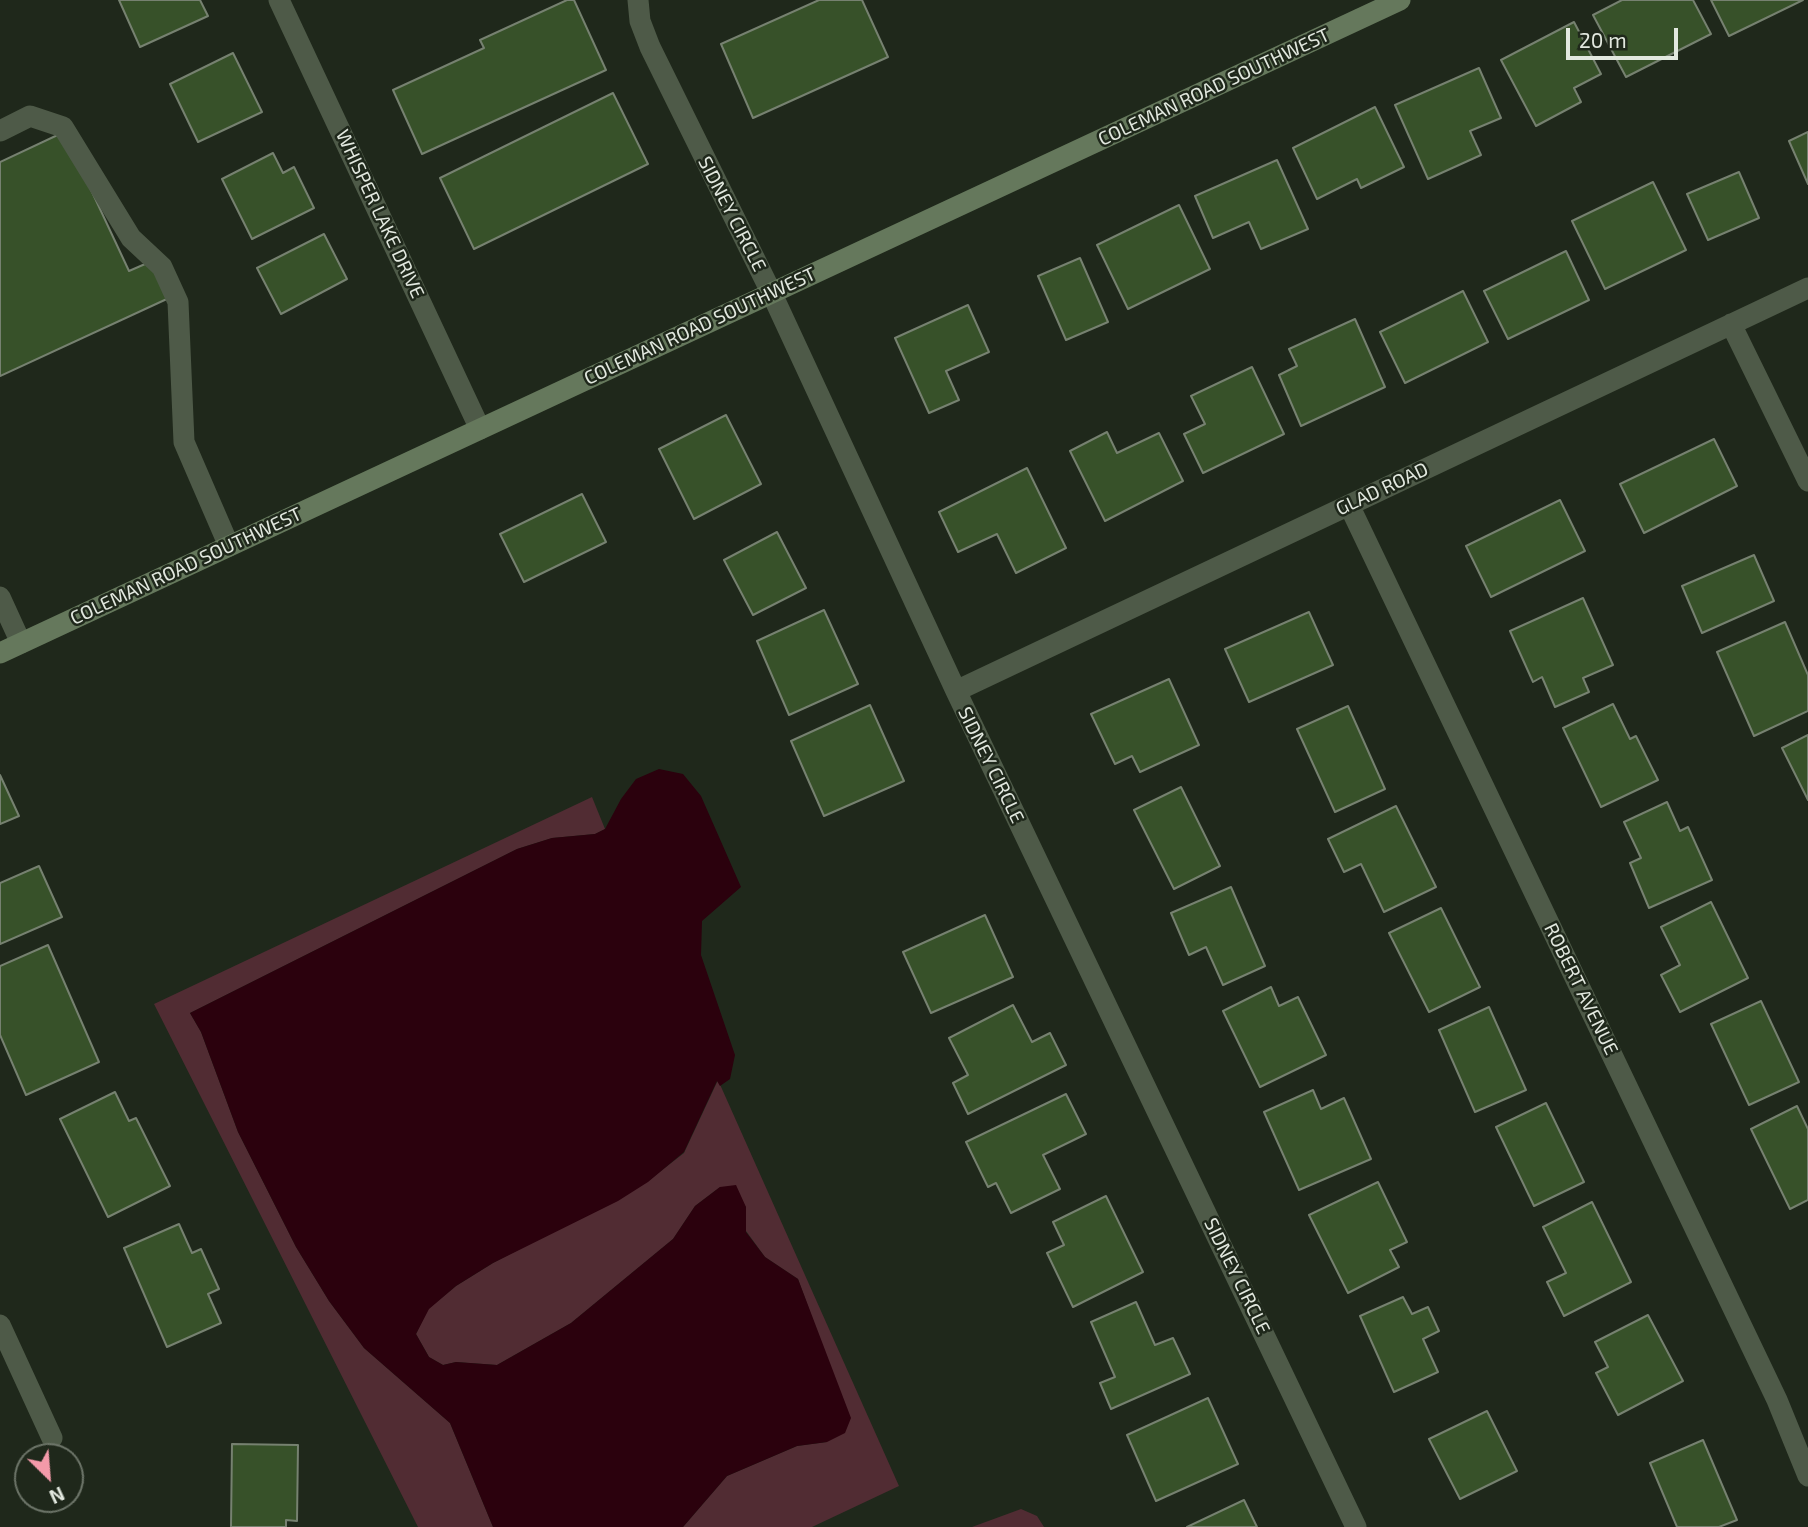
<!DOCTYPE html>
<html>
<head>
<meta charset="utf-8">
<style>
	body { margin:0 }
	#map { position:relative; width:1808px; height:1527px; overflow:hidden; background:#1f281b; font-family:"Exo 2",sans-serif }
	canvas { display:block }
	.north { position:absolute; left:14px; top:1443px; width:70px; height:70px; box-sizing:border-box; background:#1f281b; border:2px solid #6d7569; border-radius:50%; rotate:155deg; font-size:19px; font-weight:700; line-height:28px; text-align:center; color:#e2e8df }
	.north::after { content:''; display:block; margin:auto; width:24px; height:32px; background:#f39aa9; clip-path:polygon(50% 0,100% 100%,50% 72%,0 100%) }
	.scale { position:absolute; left:1566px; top:28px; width:112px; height:32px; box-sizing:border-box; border:4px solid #e2e8df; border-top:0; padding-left:9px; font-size:21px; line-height:24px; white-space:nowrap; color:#e2e8df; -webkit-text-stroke:5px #1f281b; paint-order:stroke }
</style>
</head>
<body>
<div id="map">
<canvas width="1808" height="1527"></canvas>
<div class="north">N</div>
<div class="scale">20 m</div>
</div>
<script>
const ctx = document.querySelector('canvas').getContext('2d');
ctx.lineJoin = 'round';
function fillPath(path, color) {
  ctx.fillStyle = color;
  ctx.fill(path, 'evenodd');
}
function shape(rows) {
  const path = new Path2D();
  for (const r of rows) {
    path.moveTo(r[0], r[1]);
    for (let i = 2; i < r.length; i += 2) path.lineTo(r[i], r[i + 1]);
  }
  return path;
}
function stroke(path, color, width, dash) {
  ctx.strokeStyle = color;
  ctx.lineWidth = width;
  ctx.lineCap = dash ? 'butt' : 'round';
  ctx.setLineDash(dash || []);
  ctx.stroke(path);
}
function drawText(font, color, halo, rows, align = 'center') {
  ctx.font = font + ' "Exo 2",sans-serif';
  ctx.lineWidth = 5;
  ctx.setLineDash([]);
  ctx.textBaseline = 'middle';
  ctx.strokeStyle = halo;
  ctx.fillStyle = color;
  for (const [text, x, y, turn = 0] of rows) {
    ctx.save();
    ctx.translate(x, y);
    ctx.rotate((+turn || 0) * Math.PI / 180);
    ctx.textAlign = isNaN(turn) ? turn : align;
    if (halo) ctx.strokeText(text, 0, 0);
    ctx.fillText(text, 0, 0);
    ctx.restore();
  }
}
const green = shape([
	[592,797,605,829,595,834,552,838,517,849,190,1013,201,1032,238,1132,296,1247,329,1301,364,1348,450,1423,493,1527,418,1527,154,1004],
	[718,1080,899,1486,812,1527,683,1527,727,1476,797,1446,827,1442,826,1356,798,1279,765,1257,746,1231,746,1207,720,1187,695,1206,673,1239,571,1323,497,1365,456,1362,443,1365,429,1357,416,1334,428,1309,456,1286,493,1263,648,1181,684,1153],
	[1021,1509,1037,1516,1044,1527,972,1527]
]);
const water = shape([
	[659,769,683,774,701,796,741,887,702,921,701,955,735,1055,730,1079,720,1086,717,1081,684,1152,648,1182,618,1201,493,1263,456,1286,429,1309,416,1334,429,1357,443,1365,456,1362,497,1365,571,1323,673,1239,695,1206,720,1187,736,1185,746,1207,746,1232,765,1257,798,1279,851,1418,845,1433,827,1442,797,1446,727,1476,683,1527,493,1527,450,1423,364,1348,329,1301,296,1247,238,1132,201,1032,190,1013,517,849,552,838,595,834,605,829,621,799,636,779]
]);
const building = shape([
	[119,0,200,0,208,16,140,47,119,0],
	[567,0,574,0,606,70,422,154,393,90,484,48,480,40,567,0],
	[819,0,862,0,888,57,753,118,721,44,819,0],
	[1622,0,1693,0,1711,34,1626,77,1593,15,1622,0],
	[1711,0,1803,0,1729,36,1711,0],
	[1574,22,1601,74,1574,88,1581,102,1536,126,1501,60,1574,22],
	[233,53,262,112,198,142,170,84,233,53],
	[1479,68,1501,118,1470,131,1481,155,1428,179,1395,105,1479,68],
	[613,93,648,164,474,249,440,178,613,93],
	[1375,107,1404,167,1361,188,1357,179,1317,199,1293,148,1375,107],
	[64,132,129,271,152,261,169,298,0,376,0,162,64,132],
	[1808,132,1808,184,1789,141,1808,132],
	[273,153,283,173,294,167,314,208,252,239,222,179,273,153],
	[1277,160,1308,229,1261,249,1249,222,1213,238,1195,196,1277,160],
	[1739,172,1759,218,1708,240,1687,194,1739,172],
	[1653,182,1686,250,1605,289,1572,221,1653,182],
	[1179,205,1210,269,1128,309,1097,245,1179,205],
	[324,234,347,279,281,314,257,268,324,234],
	[1566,251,1589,300,1508,339,1484,291,1566,251],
	[1080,258,1108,322,1066,340,1038,276,1080,258],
	[1463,291,1488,342,1405,383,1380,332,1463,291],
	[968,305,989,352,946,371,959,400,929,413,895,338,968,305],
	[1355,319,1385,387,1301,426,1279,375,1297,366,1289,349,1355,319],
	[1252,367,1284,434,1203,473,1184,434,1205,424,1191,396,1252,367],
	[726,415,761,484,694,519,659,449,726,415],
	[1107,432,1117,453,1159,433,1183,481,1105,521,1070,451,1107,432],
	[1714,439,1737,486,1644,533,1620,484,1714,439],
	[1027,468,1066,548,1016,573,997,534,958,552,939,512,1027,468],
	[582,494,606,542,524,582,500,534,582,494],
	[1560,500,1585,551,1491,597,1466,546,1560,500],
	[777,532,806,588,753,615,724,560,777,532],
	[1754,555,1774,601,1702,633,1682,586,1754,555],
	[1583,598,1613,665,1583,678,1589,692,1555,707,1542,677,1533,682,1510,631,1583,598],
	[824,610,858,684,789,715,757,641,824,610],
	[1309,612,1333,665,1249,702,1225,649,1309,612],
	[1785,622,1808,675,1808,711,1754,736,1717,652,1785,622],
	[1169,679,1199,745,1140,772,1132,756,1115,764,1091,714,1169,679],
	[1613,704,1630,739,1636,736,1658,780,1601,807,1563,728,1613,704],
	[870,705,904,781,824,816,791,741,870,705],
	[1348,706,1385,789,1335,812,1297,729,1348,706],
	[1808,735,1808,800,1782,748,1808,735],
	[0,775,19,816,0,824,0,775],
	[1181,787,1220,866,1174,889,1134,810,1181,787],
	[1667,802,1680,831,1688,827,1712,880,1649,908,1630,863,1641,858,1624,822,1667,802],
	[1396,806,1436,887,1384,912,1361,864,1344,872,1328,839,1396,806],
	[39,866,62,917,0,944,0,883,39,866],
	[1231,887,1265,966,1223,985,1206,947,1189,955,1171,913,1231,887],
	[1711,902,1748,978,1680,1012,1661,975,1680,965,1661,927,1711,902],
	[1441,908,1480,987,1429,1012,1389,933,1441,908],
	[985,915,1013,977,931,1013,903,952,985,915],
	[48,945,99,1062,26,1095,0,1035,0,966,48,945],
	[1271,987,1279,1006,1298,997,1326,1055,1260,1087,1223,1011,1271,987],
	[1761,1001,1799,1082,1749,1105,1711,1024,1761,1001],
	[1013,1005,1032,1042,1050,1033,1066,1065,968,1114,953,1083,968,1075,949,1038,1013,1005],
	[1489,1007,1526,1090,1475,1112,1439,1030,1489,1007],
	[1313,1090,1321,1109,1344,1098,1371,1159,1299,1190,1264,1112,1313,1090],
	[115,1092,129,1121,136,1118,170,1186,108,1217,60,1119,115,1092],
	[1066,1094,1086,1134,1043,1155,1060,1189,1011,1213,996,1183,988,1187,966,1142,1066,1094],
	[1546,1103,1584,1182,1534,1206,1496,1127,1546,1103],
	[1797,1106,1808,1129,1808,1200,1790,1209,1751,1129,1797,1106],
	[1378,1182,1407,1242,1390,1250,1399,1267,1348,1293,1309,1215,1378,1182],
	[1106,1196,1143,1272,1073,1307,1047,1253,1064,1245,1053,1222,1106,1196],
	[1592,1202,1631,1282,1564,1316,1547,1282,1566,1273,1543,1227,1592,1202],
	[179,1224,192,1253,201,1249,219,1289,208,1294,221,1323,167,1347,124,1248,179,1224],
	[1403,1297,1412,1314,1428,1307,1439,1331,1423,1339,1438,1372,1394,1392,1360,1316,1403,1297],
	[1136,1302,1155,1345,1173,1338,1190,1374,1111,1409,1100,1383,1115,1377,1091,1322,1136,1302],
	[1648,1315,1683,1381,1618,1415,1596,1373,1608,1367,1595,1342,1648,1315],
	[1208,1398,1238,1464,1156,1501,1127,1435,1208,1398],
	[1487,1411,1517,1471,1460,1499,1429,1439,1487,1411],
	[1703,1440,1737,1520,1719,1527,1677,1527,1650,1463,1703,1440],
	[232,1444,298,1445,297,1521,286,1520,286,1527,231,1527,232,1444],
	[1244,1500,1257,1527,1187,1527,1244,1500]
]);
const lane = shape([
	[0,131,30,116,63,127,131,238,162,267,178,302,184,442,229,546],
	[0,597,21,643]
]);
const street = shape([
	[279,0,480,429],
	[638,0,640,21,650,47,772,294,956,691,1356,1527],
	[1731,324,1808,481],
	[1349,505,1777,1400,1808,1476],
	[956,691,1808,288],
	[0,1325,52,1438]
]);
const secondary = shape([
	[0,653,1400,0]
]);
const streetNames = [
	["COLEMAN ROAD SOUTHWEST",1214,87,-25],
	["WHISPER LAKE DRIVE",380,214,65],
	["SIDNEY CIRCLE",732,214,63],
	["COLEMAN ROAD SOUTHWEST",700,326,-25],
	["GLAD ROAD",1382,489,-25],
	["COLEMAN ROAD SOUTHWEST",186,566,-25],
	["SIDNEY CIRCLE",991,765,64],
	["ROBERT AVENUE",1581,989,64],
	["SIDNEY CIRCLE",1237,1276,64]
];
fillPath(green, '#512c33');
fillPath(water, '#2b010d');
fillPath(building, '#375129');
stroke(building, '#768170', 2);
stroke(lane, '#4e5a48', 21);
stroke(street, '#4e5a48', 21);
stroke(secondary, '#65785c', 21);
drawText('19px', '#e2e8df', '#1f281b', streetNames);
</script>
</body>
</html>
